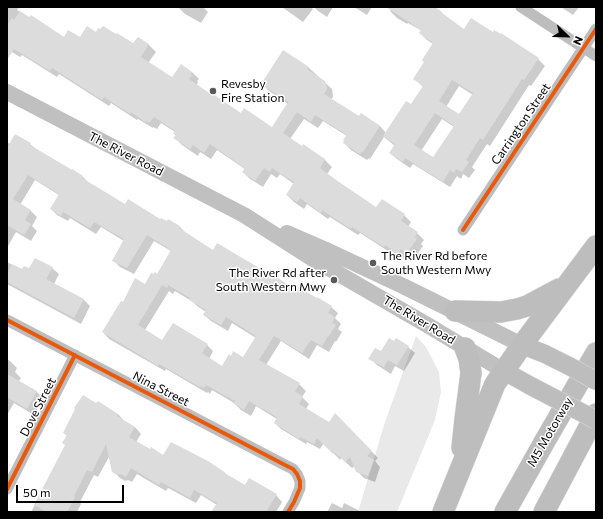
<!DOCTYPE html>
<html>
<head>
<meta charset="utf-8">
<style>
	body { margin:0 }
	#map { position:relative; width:603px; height:519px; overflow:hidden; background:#fff; font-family:Commissioner,sans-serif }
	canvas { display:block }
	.frame { position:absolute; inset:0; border:8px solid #000; pointer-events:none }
	.north { position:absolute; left:547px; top:16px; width:40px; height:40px; -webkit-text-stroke:3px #fff; paint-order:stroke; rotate:113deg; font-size:11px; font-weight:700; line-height:16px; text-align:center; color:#000 }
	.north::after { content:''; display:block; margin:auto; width:14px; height:18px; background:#000; clip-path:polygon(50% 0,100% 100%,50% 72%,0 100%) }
	.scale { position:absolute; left:16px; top:485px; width:108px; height:18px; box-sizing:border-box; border:2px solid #000; border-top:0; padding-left:5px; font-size:12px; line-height:14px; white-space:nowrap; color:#000; -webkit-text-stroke:3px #fff; paint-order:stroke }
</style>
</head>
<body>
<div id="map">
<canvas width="603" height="519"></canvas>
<div class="frame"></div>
<div class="north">N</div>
<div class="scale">50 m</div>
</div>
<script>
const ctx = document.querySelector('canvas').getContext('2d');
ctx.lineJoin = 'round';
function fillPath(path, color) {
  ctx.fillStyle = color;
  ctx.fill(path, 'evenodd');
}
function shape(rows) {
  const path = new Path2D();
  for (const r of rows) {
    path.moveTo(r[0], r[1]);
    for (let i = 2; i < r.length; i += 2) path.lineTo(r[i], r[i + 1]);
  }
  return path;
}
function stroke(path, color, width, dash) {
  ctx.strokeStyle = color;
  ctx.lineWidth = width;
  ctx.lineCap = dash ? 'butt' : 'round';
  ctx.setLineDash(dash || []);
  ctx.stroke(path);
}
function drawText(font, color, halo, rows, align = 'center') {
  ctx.font = font + ' Commissioner,sans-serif';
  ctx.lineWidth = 3;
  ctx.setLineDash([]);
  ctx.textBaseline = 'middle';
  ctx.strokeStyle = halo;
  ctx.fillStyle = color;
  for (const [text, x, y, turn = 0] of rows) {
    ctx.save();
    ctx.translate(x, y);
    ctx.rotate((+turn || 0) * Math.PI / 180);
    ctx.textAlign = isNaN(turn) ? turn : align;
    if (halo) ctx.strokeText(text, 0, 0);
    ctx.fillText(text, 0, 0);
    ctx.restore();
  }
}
const green = shape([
	[416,336,426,347,439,372,441,392,435,420,397,512,358,512,385,422]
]);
const shadow = shape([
	[7,7,19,7,17,10,64,39,80,39,96,33,133,45,138,38,149,45,156,52,148,63,173,78,192,72,199,79,197,81,198,82,196,86,241,114,272,128,288,104,269,91,262,84,308,67,332,89,333,97,331,100,360,117,362,114,380,126,386,133,411,106,423,87,415,79,425,63,433,44,427,40,420,33,422,31,408,23,407,24,397,18,390,11,391,10,387,7,428,7,442,13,448,19,464,30,493,33,538,59,545,66,531,86,529,85,490,146,487,144,472,167,475,170,469,178,463,174,461,179,457,176,450,187,413,164,410,168,397,159,390,153,395,146,384,137,370,159,369,158,367,160,351,150,344,143,347,136,323,121,318,128,304,119,290,139,302,147,303,146,325,160,332,167,327,174,377,209,404,215,411,222,408,227,417,233,424,240,421,244,423,246,414,259,409,255,406,260,392,251,391,253,360,233,358,235,330,217,328,219,307,204,304,209,294,202,287,195,294,184,280,174,277,178,271,174,263,187,250,179,243,172,245,169,217,150,211,159,200,152,198,156,182,145,175,138,176,136,174,133,175,132,161,123,157,129,153,127,153,128,138,119,137,120,111,103,109,106,59,74,57,77,22,55,20,57,7,49],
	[459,86,473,95,459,115,446,107],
	[442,119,454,127,433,159,421,151],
	[178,7,203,7,208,12,201,23,185,14],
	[282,7,311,7,313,9,303,22],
	[314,7,333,7,327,17,318,11],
	[354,7,372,7,367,15],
	[561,7,579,7,573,15],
	[7,142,10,144,30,144,36,149,83,177,89,183,125,206,161,221,180,227,186,233,213,251,331,307,338,313,335,318,341,324,338,329,342,332,336,342,335,341,329,352,317,345,309,359,281,341,266,365,299,384,306,391,302,397,309,404,306,409,329,424,335,414,378,458,375,461,380,467,375,482,364,478,357,471,355,466,352,468,341,458,340,460,324,443,320,449,307,442,306,444,281,429,275,423,277,419,256,406,251,416,241,410,234,403,212,390,210,394,208,392,207,393,166,369,165,371,109,339,103,332,123,304,158,275,171,251,154,241,134,274,120,267,114,261,124,241,101,227,96,234,70,218,68,221,57,215,51,209,59,195,35,180,20,205,31,211,37,217,32,226,37,231,31,241,16,232,7,248],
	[169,291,173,294,175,291,193,302,197,306,206,312,204,315,211,321,228,331,232,323,256,338,243,359,222,367,209,359,213,351,207,345,163,341,145,330],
	[7,262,23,271,52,268,59,274,54,284,84,300,90,306,81,324,7,284],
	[394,343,408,347,415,353,404,371,395,366,391,374,377,365,370,358,381,353],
	[7,359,10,361,17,368,15,372,21,378,19,381,37,392,43,399,34,415,14,403,7,415],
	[118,414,124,421,135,427,141,434,136,442,163,456,223,471,227,475,245,486,276,495,282,502,276,512,213,512,217,505,201,495,196,503,168,488,166,491,137,474,132,482,128,480,125,481,120,478,113,471,110,455,98,477,94,475,80,502,81,504,77,512,31,512,66,445,67,436,64,433],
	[332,503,342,508,344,503,358,510,360,512,327,512]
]);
const building = shape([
	[386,7,435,7,442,12,442,13,464,29,471,18,493,32,494,30,501,34,501,33,539,58,524,80,522,79,483,140,480,138,466,160,469,162,462,172,456,169,454,173,450,170,443,182,405,158,403,162,389,153,395,144,383,136,406,101,411,104,423,86,413,79,424,62,422,60,433,43,419,33,421,30],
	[452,80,473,93,459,114,439,101],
	[435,113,454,126,433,157,414,145],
	[20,11,29,17,31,15,64,37,68,30,80,37,87,26,96,32,98,28,100,29,103,26,116,34,117,33,133,43,138,37,149,44,141,57,172,77,181,64,192,72,191,74,192,75,189,79,212,95,213,94,241,113,244,108,272,127,288,102,261,84,283,50,309,67,307,69,325,81,327,89,324,94,359,116,361,113,380,126,363,152,362,152,360,154,343,143,344,140,343,140,347,135,315,115,311,122,297,112,283,133,302,146,303,144,325,159,320,168,339,182,376,207,382,199,405,214,401,221,418,232,415,237,417,239,407,253,401,249,398,254,385,245,384,247,352,227,351,229,322,210,321,213,300,198,297,202,286,195,294,182,272,168,270,172,264,168,255,181,242,172,245,168,210,144,204,153,193,145,190,149,173,138,176,135,173,134,175,131,154,117,149,123,146,121,145,122,131,112,130,114,104,97,102,100,52,68,50,71,14,49,7,60,7,25,12,18,14,20],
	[15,134,31,143,30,145,72,170,72,169,83,176,82,178,125,204,128,199,160,219,161,218,167,221,168,219,180,226,179,228,213,250,217,243,261,269,262,268,292,287,293,284,317,298,317,297,332,306,328,313,335,317,332,323,336,325,329,336,328,336,322,346,311,340,302,353,274,336,259,360,300,383,295,391,303,397,299,404,329,422,335,413,372,451,367,456,374,460,368,476,356,472,350,457,345,462,339,456,339,457,334,452,333,454,317,438,314,444,300,437,299,439,274,423,277,417,249,401,244,410,233,403,235,401,206,385,204,388,201,386,200,387,159,364,158,366,102,332,121,301,123,302,135,278,145,284,151,273,153,274,155,272,157,274,171,250,147,235,127,268,112,261,124,239,94,222,90,228,63,212,61,216,50,209,59,194,28,175,13,199,31,210,25,220,31,224,24,235,7,225,7,148],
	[162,285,167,288,168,285,190,298,189,300,206,310,203,315,221,325,226,317,256,336,243,357,233,351,231,356,229,354,222,366,202,353,208,344,173,323,162,340,138,325],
	[35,258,53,267,46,279,84,299,74,318,7,282,7,274,12,264,22,269,24,266,29,268],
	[389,338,394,341,396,338,409,346,397,365,388,360,384,367,368,359,375,348,381,351],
	[7,374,37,391,27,409,7,397],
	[83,395,96,403,98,401,118,414,117,416,135,427,129,437,150,449,151,447,163,455,171,442,208,461,223,471,223,472,245,485,249,478,277,494,266,512,211,512,217,503,194,490,190,498,161,482,159,485,131,468,126,477,121,474,117,475,112,472,106,444,92,472,87,470,74,496,75,497,67,512,47,512,34,505,65,445,62,443,67,435,63,433,75,409,74,408]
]);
const street = shape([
	[521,7,596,56],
	[463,230,596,29],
	[7,320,285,465,293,469,297,474,300,481,300,488,294,502,288,512],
	[7,489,75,355]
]);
const secondary = shape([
	[7,92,244,215,313,259,429,326,504,371],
	[287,233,324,249,403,286,522,345]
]);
const primary = shape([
	[522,345,545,354,571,367],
	[504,371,529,385]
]);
const highway = shape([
	[455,311,501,312,517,309,527,306,559,289],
	[462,448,465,419,471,373,469,359,465,348],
	[443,512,495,384,522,345,596,246],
	[505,512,546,439,596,353],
	[544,512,596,414]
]);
const primaryBridge = shape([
	[571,367,596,381],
	[529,385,596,420]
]);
const cycleway = shape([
	[463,230,596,29],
	[7,320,285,465,293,469,297,474,300,481,300,488,294,502,288,512],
	[7,489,75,355]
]);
const markers = [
	[213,91,4,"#595959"],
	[373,263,4,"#595959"],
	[334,280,4,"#595959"]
];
const poiNames = [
	["Revesby",221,84],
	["Fire Station",221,98],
	["The River Rd before",381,256],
	["South Western Mwy",381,270],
	["The River Rd after",326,273,"right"],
	["South Western Mwy",326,287,"right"]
];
const streetNames = [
	["Carrington Street",521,124,-56],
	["The River Road",126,154,27],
	["The River Road",419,320,31],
	["Nina Street",161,389,27],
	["Dove Street",38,407,-63],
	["M5 Motorway",550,432,-60]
];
fillPath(green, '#e9e9e9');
fillPath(shadow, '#0003');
fillPath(building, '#dcdcdc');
stroke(primary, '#dbdbdb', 19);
stroke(highway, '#dbdbdb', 22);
stroke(street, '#bdbdbd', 11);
stroke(secondary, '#c0c0c0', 16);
stroke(primary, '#bdbdbd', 18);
stroke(highway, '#bdbdbd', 21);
stroke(primaryBridge, '#dbdbdb', 19, []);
stroke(primaryBridge, '#bdbdbd', 18);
stroke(cycleway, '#e8590c', 4);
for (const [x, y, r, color] of markers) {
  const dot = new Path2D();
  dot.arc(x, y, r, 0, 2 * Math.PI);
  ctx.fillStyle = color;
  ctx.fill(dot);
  stroke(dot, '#fff', 1.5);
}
drawText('12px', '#000', '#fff', poiNames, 'left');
drawText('12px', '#000', '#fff', streetNames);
</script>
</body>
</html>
